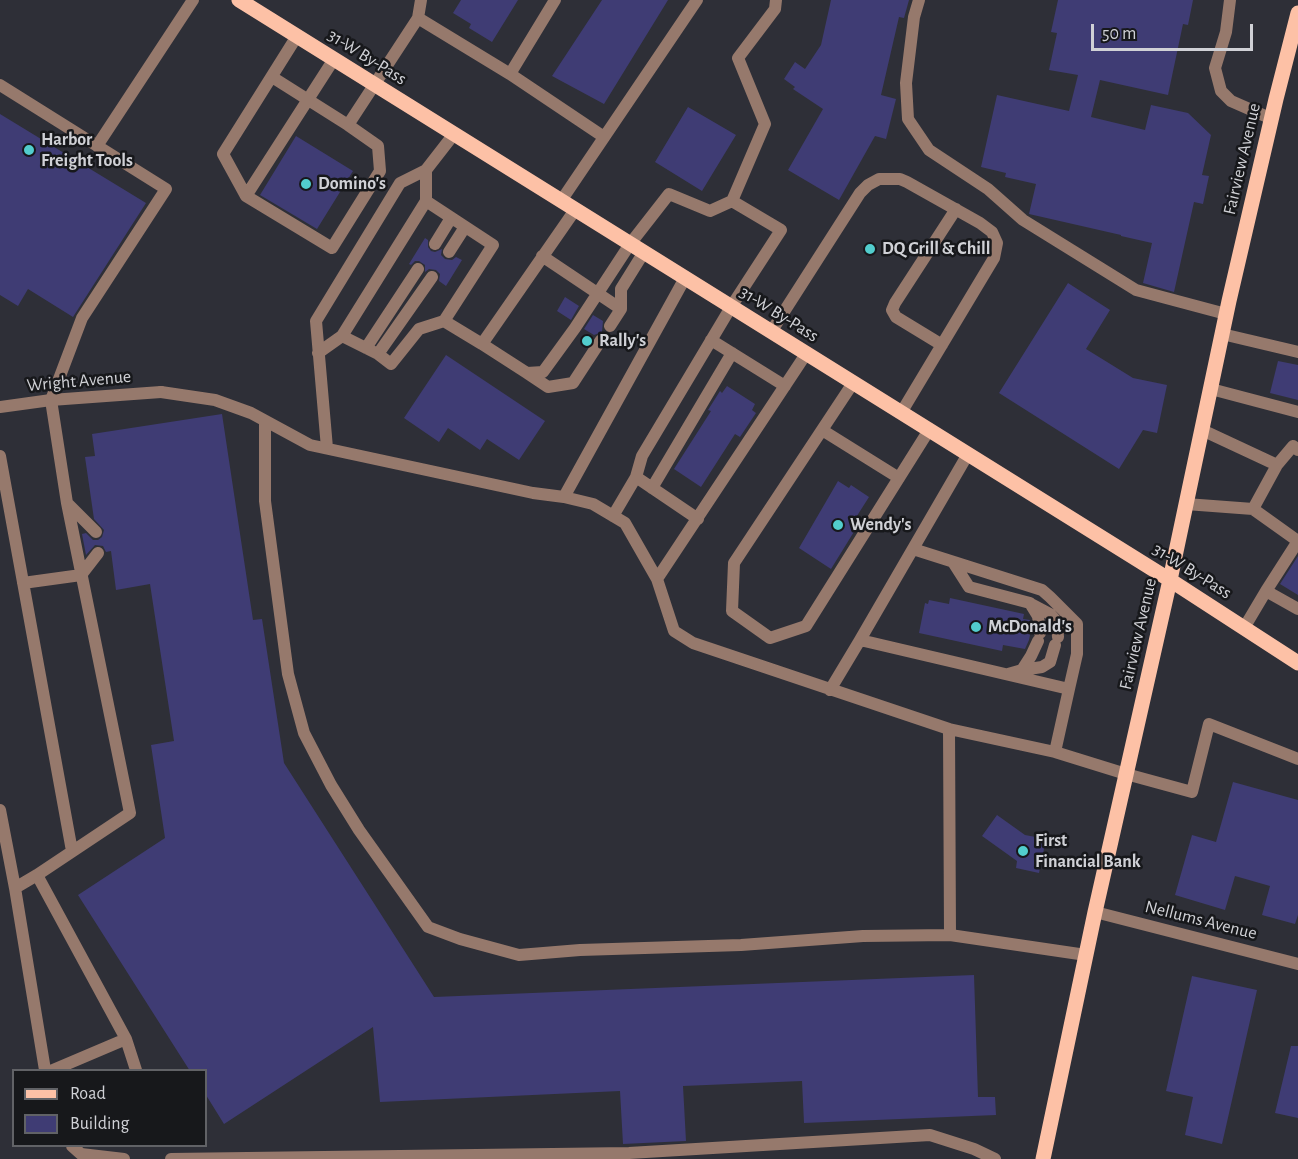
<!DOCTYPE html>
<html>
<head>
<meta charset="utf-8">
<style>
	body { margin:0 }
	#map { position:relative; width:1298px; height:1159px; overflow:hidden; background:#2e2f37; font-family:"Alegreya Sans",sans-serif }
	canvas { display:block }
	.legend { position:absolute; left:12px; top:1069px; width:195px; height:78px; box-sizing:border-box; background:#17181b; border:2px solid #616266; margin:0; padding:8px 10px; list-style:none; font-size:18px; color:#d0d1d6 }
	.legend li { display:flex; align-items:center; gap:12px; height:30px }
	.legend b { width:30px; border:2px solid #616266 }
	.scale { position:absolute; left:1091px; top:24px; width:162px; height:27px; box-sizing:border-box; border:3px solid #d0d1d6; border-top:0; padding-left:8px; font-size:18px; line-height:21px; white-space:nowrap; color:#d0d1d6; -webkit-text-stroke:4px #17181b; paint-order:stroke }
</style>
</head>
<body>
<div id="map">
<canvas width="1298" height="1159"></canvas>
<ul class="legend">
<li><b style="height:8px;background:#fdc1a6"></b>Road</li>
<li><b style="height:16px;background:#3f3c74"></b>Building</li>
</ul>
<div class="scale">50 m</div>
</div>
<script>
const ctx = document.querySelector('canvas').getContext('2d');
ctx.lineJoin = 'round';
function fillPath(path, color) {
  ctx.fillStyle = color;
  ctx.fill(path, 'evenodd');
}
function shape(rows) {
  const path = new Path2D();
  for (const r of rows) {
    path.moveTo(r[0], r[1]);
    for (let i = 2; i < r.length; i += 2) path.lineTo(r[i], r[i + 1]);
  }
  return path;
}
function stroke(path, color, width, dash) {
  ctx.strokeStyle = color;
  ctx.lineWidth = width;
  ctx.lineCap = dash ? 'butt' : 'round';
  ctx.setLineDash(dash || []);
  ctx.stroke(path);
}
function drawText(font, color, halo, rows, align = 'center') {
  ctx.font = font + ' "Alegreya Sans",sans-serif';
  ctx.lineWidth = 5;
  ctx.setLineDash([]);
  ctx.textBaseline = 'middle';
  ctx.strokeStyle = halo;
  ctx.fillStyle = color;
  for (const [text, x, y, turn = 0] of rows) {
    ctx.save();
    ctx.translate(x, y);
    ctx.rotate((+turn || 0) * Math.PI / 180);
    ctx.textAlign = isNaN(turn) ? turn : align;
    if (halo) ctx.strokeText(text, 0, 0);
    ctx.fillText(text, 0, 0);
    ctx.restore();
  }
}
const building = shape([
	[461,0,518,0,492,42,469,28,471,24,453,13],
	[602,0,668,0,604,104,552,76],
	[831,0,909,0,904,18,899,17,881,95,896,99,886,139,875,136,839,200,788,170,823,109,793,89,795,87,784,79,795,62,805,69,821,45],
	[1058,0,1193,0,1188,25,1183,24,1168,95,1100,80,1091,117,1145,130,1151,105,1188,113,1211,135,1202,175,1209,176,1203,204,1194,202,1174,292,1143,283,1152,243,1121,236,1121,235,1029,214,1036,184,1005,177,1006,173,981,167,997,95,1069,111,1078,75,1049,70,1057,33,1051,32],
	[688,107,736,135,702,191,655,162],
	[0,114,146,203,73,317,28,289,18,306,0,295],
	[296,136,353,171,317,229,260,195],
	[425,238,428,240,428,247,431,251,435,252,442,249,441,255,445,259,452,260,456,257,462,260,446,286,439,281,440,274,436,270,429,269,425,272,425,265,419,261,415,261,411,265,409,264],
	[1068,283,1110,310,1086,349,1133,378,1167,385,1157,433,1143,430,1119,469,999,393],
	[565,297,579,306,571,320,557,311],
	[593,315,603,321,602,332,594,335,584,329],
	[446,355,545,421,519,460,487,439,480,450,448,428,439,442,404,418],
	[1278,361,1298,365,1298,400,1270,393],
	[727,386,755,404,752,410,756,413,740,437,735,434,701,487,674,469,711,411,708,410,720,391,722,393],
	[222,414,253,620,262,619,284,763,434,997,974,975,978,1097,995,1097,996,1115,804,1123,802,1081,683,1086,686,1141,623,1144,620,1091,380,1102,373,1027,224,1124,206,1095,206,1071,190,1071,78,895,165,838,151,745,174,741,150,584,116,590,111,551,106,552,103,546,95,545,86,555,82,534,86,533,93,540,98,540,102,537,104,530,94,519,85,457,95,456,92,434],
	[838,481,849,488,851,485,869,497,855,519,860,522,831,569,799,548],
	[1298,556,1298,595,1280,584],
	[950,598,1024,614,1023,619,1030,620,1031,630,1029,640,1025,649,1003,645,1002,651,919,633,925,603,928,604,929,600,949,604],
	[1233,782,1298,800,1298,915,1295,924,1262,915,1270,886,1235,876,1225,910,1175,895,1192,835,1216,842],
	[997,815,1025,835,1046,839,1039,873,1016,868,1017,861,982,836],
	[1192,976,1257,990,1222,1144,1185,1135,1193,1097,1166,1091],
	[1291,1046,1298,1046,1298,1118,1275,1113]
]);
const lane = shape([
	[421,0,418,18,510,74],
	[555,0,510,74,604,137],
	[919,0,914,17,906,83,908,119,929,150,988,189,1023,220,1136,290,1226,314],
	[1230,0,1226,32,1215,68,1221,91,1231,101,1272,119],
	[297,36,223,154,246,196,332,248,380,171,378,146,348,125,418,18],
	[272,77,348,125],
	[0,85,166,189,82,318,51,400,67,503,130,813,37,875,15,888],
	[97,146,193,0],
	[246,196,334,59],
	[426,201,493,245,444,321,482,344,527,373,543,372,575,328,630,244,669,194,710,211,732,201],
	[561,201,697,0],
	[435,244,451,218],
	[449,252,465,227],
	[542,256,621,309],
	[610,326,621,309,621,289,644,252],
	[771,332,860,193,868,185,879,179,900,179,907,182,980,223,992,232,997,243,994,258,901,413],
	[1222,334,1298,352],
	[342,336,378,354,391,364,419,329,444,321],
	[711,340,785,386],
	[482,344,575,210],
	[942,345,896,317,892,310,895,303,956,209],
	[366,348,418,269],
	[318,353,342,336,426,201,426,170],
	[378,354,432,277],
	[527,373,548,387,573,383,601,340],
	[853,383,734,563,732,611,770,638,806,626,929,430],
	[1211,389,1298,412],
	[161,392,215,400,251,413,310,445,533,493,564,497,593,504,625,523,657,579,674,631,693,643,949,729],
	[265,421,265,501,288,674,304,733,331,785,359,830,428,927,460,939,519,955,580,950,741,945,863,936,950,935],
	[822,430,899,478],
	[327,448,316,321,400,183,426,170,454,134],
	[0,456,72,851],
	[1277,465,1293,446,1298,450],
	[636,477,698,519],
	[652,488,732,353],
	[564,497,685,278],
	[67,503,96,532],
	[1186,504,1253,509,1277,465,1202,430],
	[1253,509,1298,541],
	[613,516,636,477,642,456,731,307,781,230,732,201,765,124,738,58,775,9,776,0],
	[953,562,969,587,1030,603,1038,616,1040,633],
	[657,579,806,354],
	[23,583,81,575,98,553],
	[1266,591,1298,541],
	[1031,604,1050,614,1057,622,1058,637],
	[1244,628,1266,591,1298,609],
	[860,640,1069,689,1077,654,1077,624,1050,597,1042,590,913,549],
	[1022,670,1042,667,1050,662,1055,645],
	[1008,674,1022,670,1031,656,1038,641],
	[830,690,860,640,968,454],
	[1055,752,1069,689],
	[0,810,15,888,45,1070],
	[37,875,126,1039],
	[1086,955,950,935,949,729,1055,752,1126,774,1192,792,1209,724,1298,759],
	[53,1070,126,1039,136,1070],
	[72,1146,81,1154,124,1159],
	[171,1159,629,1153,930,1135,974,1149,995,1159]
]);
const street = shape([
	[0,407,51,400,161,392],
	[1095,912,1298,964]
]);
const primary = shape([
	[239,0,1170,580,1298,663],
	[1043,1159,1095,912,1170,580,1229,301,1276,99,1298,13]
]);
const markers = [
	[29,150,6,"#52cdcd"],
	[306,184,6,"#52cdcd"],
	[870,249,6,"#52cdcd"],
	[587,341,6,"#52cdcd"],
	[838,525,6,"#52cdcd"],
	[976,627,6,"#52cdcd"],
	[1023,851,6,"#52cdcd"]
];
const streetNames = [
	["31-W By-Pass",367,57,32],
	["Fairview Avenue",1242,159,-77],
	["31-W By-Pass",779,314,32],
	["Wright Avenue",79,381,-5],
	["31-W By-Pass",1192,571,32],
	["Fairview Avenue",1138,634,-77],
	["Nellums Avenue",1201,920,14]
];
const poiNames = [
	["Harbor",41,140],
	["Freight Tools",41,161],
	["Domino's",318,184],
	["DQ Grill & Chill",882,249],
	["Rally's",599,341],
	["Wendy's",850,525],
	["McDonald's",988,627],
	["First",1035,841],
	["Financial Bank",1035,862]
];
fillPath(building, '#3f3c74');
stroke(lane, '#96796c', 12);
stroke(street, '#96796c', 12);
stroke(primary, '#fdc1a6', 15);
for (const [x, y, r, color] of markers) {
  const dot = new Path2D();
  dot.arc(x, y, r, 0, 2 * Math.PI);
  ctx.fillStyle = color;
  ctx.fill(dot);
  stroke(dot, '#17181b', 2);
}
drawText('18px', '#d0d1d6', '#17181b', streetNames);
drawText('bold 18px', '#d0d1d6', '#17181b', poiNames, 'left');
</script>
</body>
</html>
